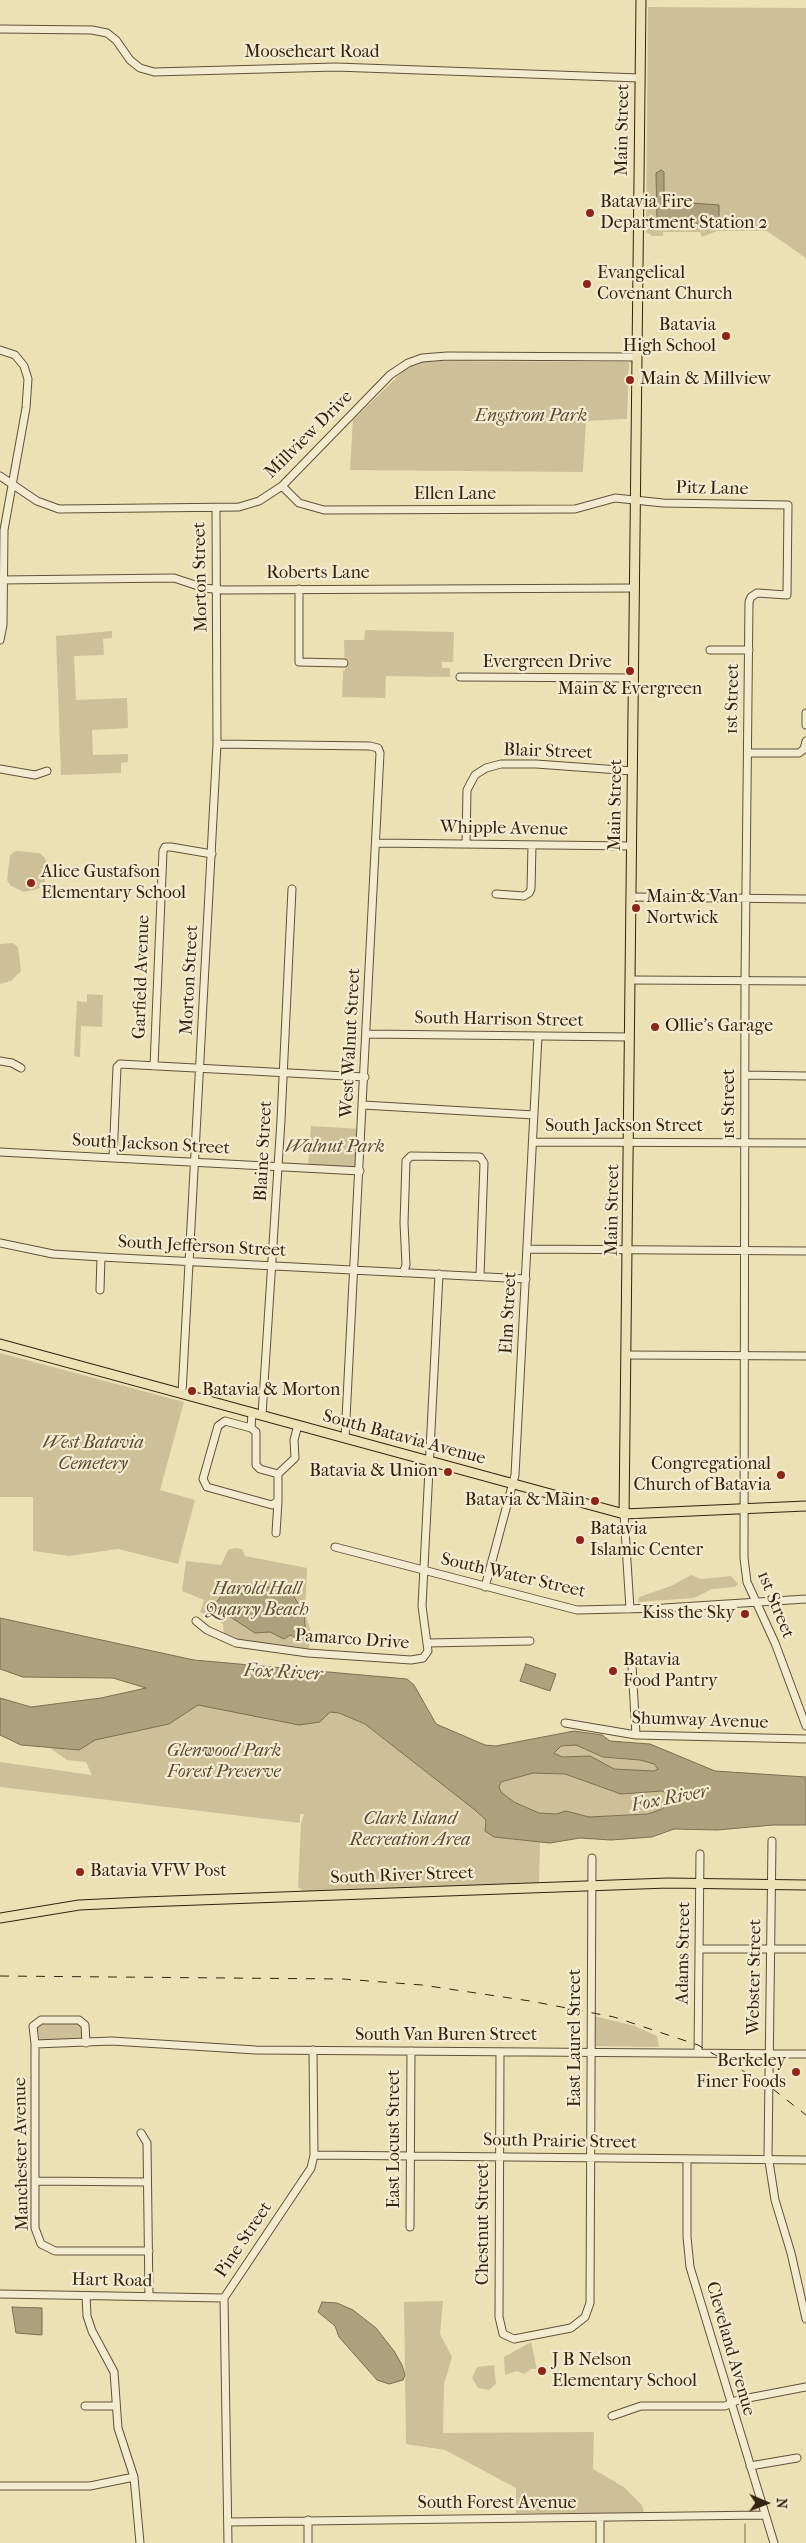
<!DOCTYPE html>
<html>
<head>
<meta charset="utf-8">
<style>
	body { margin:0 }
	#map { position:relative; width:806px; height:2543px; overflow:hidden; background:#ece0b5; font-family:"IM FELL French Canon",serif }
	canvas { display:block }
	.north { position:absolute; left:741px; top:2478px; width:50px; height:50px; -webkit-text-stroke:4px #f3ebcf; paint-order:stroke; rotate:91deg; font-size:14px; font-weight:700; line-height:20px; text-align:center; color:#332310 }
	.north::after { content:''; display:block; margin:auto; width:18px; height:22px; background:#332310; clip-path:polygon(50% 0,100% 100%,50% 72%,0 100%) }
</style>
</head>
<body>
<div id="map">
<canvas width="806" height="2543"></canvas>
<div class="north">N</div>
</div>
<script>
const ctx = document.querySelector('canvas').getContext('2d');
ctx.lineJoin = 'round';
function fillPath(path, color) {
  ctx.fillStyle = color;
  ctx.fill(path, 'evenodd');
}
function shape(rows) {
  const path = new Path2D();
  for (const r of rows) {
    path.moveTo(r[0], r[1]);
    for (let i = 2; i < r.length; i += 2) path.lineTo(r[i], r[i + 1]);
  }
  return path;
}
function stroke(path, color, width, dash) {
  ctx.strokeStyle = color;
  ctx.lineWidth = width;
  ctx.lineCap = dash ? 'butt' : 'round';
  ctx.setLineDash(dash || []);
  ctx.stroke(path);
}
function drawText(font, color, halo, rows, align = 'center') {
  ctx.font = font + ' "IM FELL French Canon",serif';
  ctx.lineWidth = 4.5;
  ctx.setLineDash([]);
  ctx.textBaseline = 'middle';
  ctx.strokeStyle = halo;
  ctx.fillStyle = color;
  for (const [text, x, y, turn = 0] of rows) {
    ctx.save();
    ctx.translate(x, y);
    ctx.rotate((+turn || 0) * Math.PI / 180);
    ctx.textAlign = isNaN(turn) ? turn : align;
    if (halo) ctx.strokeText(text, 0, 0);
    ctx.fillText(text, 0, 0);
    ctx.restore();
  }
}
const green = shape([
	[648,7,806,8,806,258,767,231,717,231,702,237,700,232,663,232,663,236,652,236,646,232],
	[424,361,629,362,627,419,586,421,583,472,350,470,353,420,404,370],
	[365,630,454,632,453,662,442,662,442,668,450,668,450,677,386,676,385,698,342,697,343,671,345,671,344,640,364,640],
	[112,631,112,638,103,639,104,655,74,656,76,700,127,698,128,728,92,730,93,755,128,754,128,762,121,763,121,773,61,775,56,636],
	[16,851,40,853,45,858,49,872,43,885,38,889,24,892,11,886,7,880,10,855],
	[13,943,18,947,21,971,11,981,0,984,0,944],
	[87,994,103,995,102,1027,81,1026,80,1057,74,1056,77,1001,87,1002],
	[311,1126,361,1129,359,1170,308,1168],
	[0,1353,184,1402,160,1490,195,1500,178,1564,118,1549,69,1556,33,1551,33,1497,0,1497],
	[235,1548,242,1549,245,1556,307,1568,305,1612,310,1629,309,1649,243,1641,224,1636,223,1624,200,1612,204,1600,182,1591,186,1561,221,1565,228,1550],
	[691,1575,701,1579,731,1576,738,1584,735,1587,712,1589,694,1598,638,1602,639,1597,671,1586],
	[198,1705,320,1722,330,1712,339,1713,365,1724,471,1806,486,1820,486,1831,494,1837,540,1842,539,1884,306,1893,298,1887,301,1824,304,1814,300,1814,300,1823,0,1787,0,1762,92,1775,86,1762,67,1760,50,1748,79,1750,95,1740,169,1724],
	[576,1745,603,1757,640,1760,654,1764,658,1769,654,1771,614,1769,584,1756,562,1757,554,1753,561,1746],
	[533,1773,565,1774,621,1794,662,1791,668,1794,670,1802,662,1809,648,1814,589,1817,566,1811,556,1814,539,1813,514,1802,501,1792,499,1787,500,1782],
	[594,2016,635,2026,657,2036,659,2047,593,2046],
	[42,2023,78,2023,82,2025,83,2037,81,2040,40,2040,36,2028],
	[443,2301,440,2334,452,2357,444,2384,443,2433,594,2432,593,2469,624,2487,642,2505,644,2513,516,2513,516,2488,445,2450,406,2444,404,2302],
	[531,2342,537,2369,531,2369,524,2374,517,2371,505,2375,504,2357],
	[494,2365,496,2384,489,2390,478,2388,472,2378,477,2367]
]);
const water = shape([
	[661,170,664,172,664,201,719,205,719,222,683,225,657,221,656,173,661,170],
	[272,1587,275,1591,293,1595,304,1613,306,1638,303,1641,290,1635,284,1639,270,1632,255,1633,229,1616,221,1614,216,1603,224,1592,250,1594,253,1588,272,1587],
	[0,1618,194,1660,407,1679,414,1685,436,1724,485,1745,496,1746,574,1731,602,1735,610,1741,650,1744,715,1771,806,1777,806,1825,773,1825,717,1830,674,1829,652,1837,611,1840,580,1838,550,1843,494,1837,485,1831,486,1820,475,1810,365,1724,339,1713,330,1712,320,1722,299,1725,198,1705,169,1724,95,1740,79,1750,21,1745,0,1735,0,1698,31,1707,101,1698,146,1688,113,1678,23,1677,0,1669,0,1618],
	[576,1745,603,1757,640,1760,654,1764,658,1769,654,1771,614,1769,590,1756,562,1757,554,1753,561,1746,576,1745],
	[533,1773,565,1774,621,1794,662,1791,668,1794,670,1802,662,1809,648,1814,589,1817,566,1811,556,1814,539,1813,514,1802,501,1792,499,1787,501,1782,533,1773],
	[526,1664,556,1674,550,1691,520,1681,526,1664],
	[322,2302,337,2303,353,2310,376,2328,394,2351,402,2365,405,2375,403,2380,389,2384,377,2380,339,2337,335,2326,318,2312,322,2302],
	[12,2307,42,2308,42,2335,16,2333,12,2307]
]);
const stream = shape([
	[745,2524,745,2543]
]);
const minor = shape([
	[0,29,92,30,107,33,116,40,130,60,140,68,154,72,336,67,640,78],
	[0,350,15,355,24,366,28,379,26,408,4,530,3,625,0,640],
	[0,476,37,501,59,509,239,507,259,501,282,486,390,375,408,363,422,358,447,356,637,357],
	[282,486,299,503,324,510,575,509,615,498,663,503,788,505,787,595,757,593,751,597,749,602,745,981,744,1558,747,1582,775,1643,806,1726],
	[0,580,174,578,204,588,223,590,635,588],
	[299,589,299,662,344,663],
	[710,650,749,650],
	[460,677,634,678],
	[806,713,806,725],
	[217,744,370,746,378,748,380,753,345,1438],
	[748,753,799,753,804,749,806,741],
	[0,769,35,775,47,771],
	[376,843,632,846],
	[466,844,467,790,475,775,486,768,501,764,536,764,633,771],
	[496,894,524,896,529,893,531,889,532,845],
	[632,897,806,899],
	[631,980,806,981],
	[367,1034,630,1037],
	[0,1061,12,1063,21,1068],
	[154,1066,163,851,165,847,171,847,212,854],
	[745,1075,806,1076],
	[363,1105,534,1115],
	[533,1142,806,1143],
	[0,1152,360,1171],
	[113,1158,117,1067,120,1064,365,1077],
	[0,1243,53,1254,101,1257,526,1279],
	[527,1249,806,1251],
	[403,1273,406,1265,404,1223,406,1161,411,1156,480,1157,484,1163,480,1276],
	[100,1290,101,1257],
	[627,1355,806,1356],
	[182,1393,217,744,216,509],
	[262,1415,281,1120,292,889],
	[251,1428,256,1432,256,1465,260,1469,278,1474,278,1501,272,1505,207,1487,203,1479,218,1426,225,1421,251,1428,252,1413],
	[278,1474,295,1458,294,1440,298,1425],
	[624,1514,630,1609],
	[276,1533,278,1501],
	[335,1547,577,1610,664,1608,806,1599],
	[485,1587,515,1475,538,1036],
	[196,1621,207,1630,236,1643,308,1653,411,1660,423,1658,428,1651,422,1606,439,1274],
	[427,1643,530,1641],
	[632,1666,636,1735],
	[565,1723,636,1735,806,1739],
	[772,1841,768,2155,775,2200,791,2253,806,2319],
	[699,1949,806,1949],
	[86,2043,85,2025,79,2020,41,2020,33,2026,35,2044,35,2228,41,2244,55,2251,149,2251],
	[35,2044,112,2041,256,2050,806,2054],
	[500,2052,499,2317,503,2334,514,2339,571,2328,585,2317,590,2303,592,1858],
	[698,2053,700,1854],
	[141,2133,147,2143,149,2297],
	[314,2155,806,2160],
	[687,2160,687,2237,690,2267,774,2543],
	[36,2181,147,2182],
	[410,2227,411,2051],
	[0,2294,224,2298],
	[86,2296,87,2316,92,2331,114,2372,118,2428,134,2477,140,2543],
	[85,2406,116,2406],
	[612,2416,641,2406,725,2406,738,2400,806,2387],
	[750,2466,797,2458],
	[0,2486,90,2486,134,2477],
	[229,2522,765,2515],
	[228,2543,224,2298,311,2168,314,2155,313,2050],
	[308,2543,308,2520],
	[600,2543,600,2518]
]);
const major = shape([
	[0,1344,624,1514,806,1506],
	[624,1514,641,0],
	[0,1918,79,1905,143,1902,668,1883,806,1885]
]);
const rail = shape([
	[0,1976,343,1979,422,1985,530,2001,614,2017,698,2045,769,2086,806,2115]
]);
const markers = [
	[590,213,5,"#8f2418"],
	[587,284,5,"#8f2418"],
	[726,336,5,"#8f2418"],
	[630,380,5,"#8f2418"],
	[630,671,5,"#8f2418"],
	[31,883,5,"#8f2418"],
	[636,908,5,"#8f2418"],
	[655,1027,5,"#8f2418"],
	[192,1391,5,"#8f2418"],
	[448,1472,5,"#8f2418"],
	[781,1475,5,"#8f2418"],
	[595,1501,5,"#8f2418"],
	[580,1540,5,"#8f2418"],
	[745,1614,5,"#8f2418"],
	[613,1671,5,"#8f2418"],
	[80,1872,5,"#8f2418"],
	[796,2072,5,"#8f2418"],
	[542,2371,5,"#8f2418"]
];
const streetNames = [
	["Mooseheart Road",312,53],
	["Main Street",623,130,-89],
	["Millview Drive",309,435,-45],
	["Pitz Lane",712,489,1],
	["Ellen Lane",455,495],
	["Roberts Lane",318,574],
	["Morton Street",201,577,-91],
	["Evergreen Drive",547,663],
	["1st Street",733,699,-89],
	["Blair Street",548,752,2],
	["Main Street",616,805,-89],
	["Whipple Avenue",504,829,1],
	["Garfield Avenue",142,977,-88],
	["Morton Street",190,980,-87],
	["South Harrison Street",499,1020,1],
	["West Walnut Street",351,1043,-87],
	["1st Street",730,1104,-90],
	["South Jackson Street",624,1127],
	["South Jackson Street",151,1145,3],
	["Blaine Street",264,1151,-87],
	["Main Street",613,1210,-89],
	["South Jefferson Street",202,1247,3],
	["Elm Street",509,1313,-87],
	["South Batavia Avenue",404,1438,15],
	["South Water Street",513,1576,13],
	["1st Street",775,1605,68],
	["Pamarco Drive",352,1640,4],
	["Shumway Avenue",700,1721,2],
	["South River Street",402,1876,-2],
	["Adams Street",684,1953,-89],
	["Webster Street",755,1977,-89],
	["South Van Buren Street",446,2036],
	["East Laurel Street",576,2038,-90],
	["East Locust Street",395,2139,-90],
	["South Prairie Street",560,2142,1],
	["Manchester Avenue",22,2154,-91],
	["Chestnut Street",484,2224,-90],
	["Pine Street",244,2240,-56],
	["Hart Road",112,2281,1],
	["Cleveland Avenue",730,2349,74],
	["South Forest Avenue",497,2504]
];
const poiNames = [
	["Batavia Fire",600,203],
	["Department Station 2",600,224],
	["Evangelical",597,274],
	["Covenant Church",597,295],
	["Batavia",716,326,"right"],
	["High School",716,347,"right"],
	["Main & Millview",640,380],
	["Main & Evergreen",630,690,"center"],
	["Alice Gustafson",41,873],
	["Elementary School",41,894],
	["Main & Van",646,898],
	["Nortwick",646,919],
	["Ollie's Garage",665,1027],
	["Batavia & Morton",202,1391],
	["Congregational",771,1465,"right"],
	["Church of Batavia",771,1486,"right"],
	["Batavia & Union",438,1472,"right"],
	["Batavia & Main",585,1501,"right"],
	["Batavia",590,1530],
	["Islamic Center",590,1551],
	["Kiss the Sky",735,1614,"right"],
	["Batavia",623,1661],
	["Food Pantry",623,1682],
	["Batavia VFW Post",90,1872],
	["Berkeley",786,2062,"right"],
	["Finer Foods",786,2083,"right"],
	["J B Nelson",552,2361],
	["Elementary School",552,2382]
];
const parkNames = [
	["Engstrom Park",531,417],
	["Walnut Park",335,1148],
	["West Batavia",93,1444],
	["Cemetery",93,1465],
	["Harold Hall",257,1590],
	["Quarry Beach",257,1611],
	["Glenwood Park",224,1752],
	["Forest Preserve",224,1773],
	["Clark Island",410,1820],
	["Recreation Area",410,1841]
];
const waterNames = [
	["Fox River",283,1673,3],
	["Fox River",670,1799,-11]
];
fillPath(green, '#cdc099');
fillPath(water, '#ada07d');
stroke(water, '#7c6e51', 1);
stroke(stream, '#7c6e51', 1);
stroke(minor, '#615239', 9);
stroke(major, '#332310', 11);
stroke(minor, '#f3ebcf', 7);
stroke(major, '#ece0b5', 9);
stroke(rail, '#332310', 1, [9, 9]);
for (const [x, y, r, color] of markers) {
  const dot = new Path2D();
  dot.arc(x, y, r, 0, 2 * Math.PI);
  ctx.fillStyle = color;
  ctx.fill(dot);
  stroke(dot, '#f3ebcf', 2);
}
drawText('18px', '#332310', '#f3ebcf', streetNames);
drawText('18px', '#332310', '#f3ebcf', poiNames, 'left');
drawText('italic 18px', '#5a4a32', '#f3ebcf', parkNames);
drawText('italic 19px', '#5e4f36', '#f3ebcf', waterNames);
</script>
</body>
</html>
